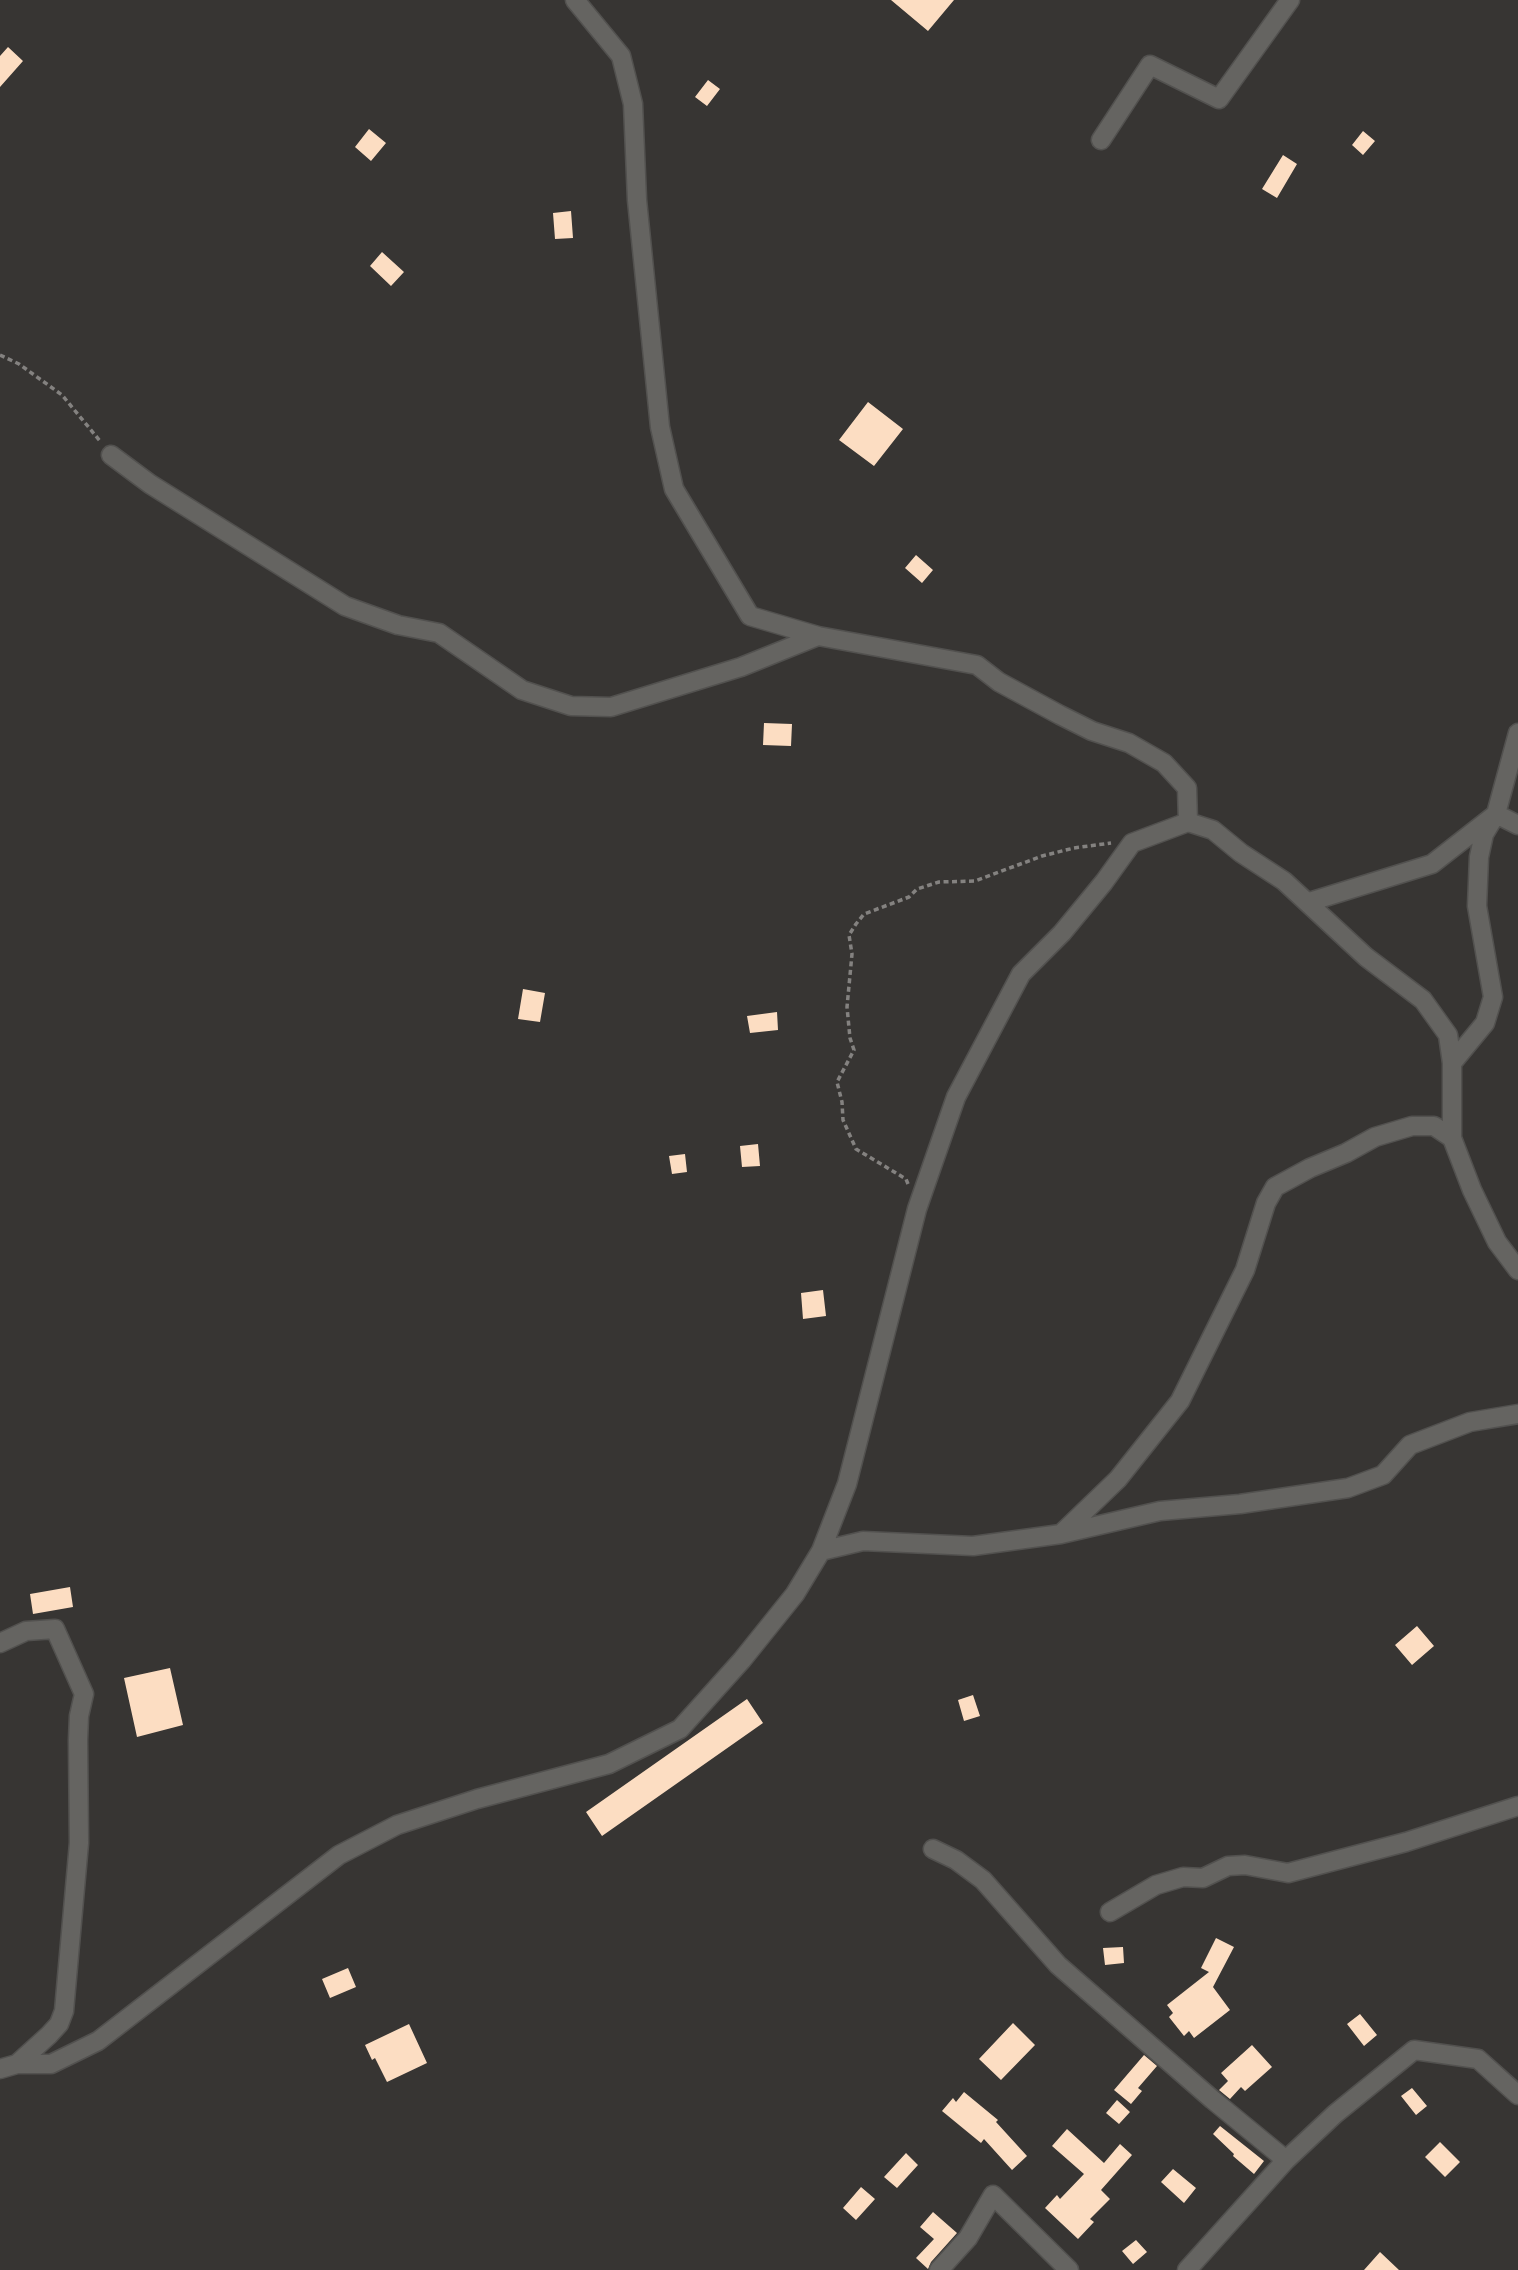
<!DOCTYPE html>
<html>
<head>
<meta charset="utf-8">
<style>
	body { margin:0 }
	canvas { display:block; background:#373533 }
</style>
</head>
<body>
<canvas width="1518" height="2270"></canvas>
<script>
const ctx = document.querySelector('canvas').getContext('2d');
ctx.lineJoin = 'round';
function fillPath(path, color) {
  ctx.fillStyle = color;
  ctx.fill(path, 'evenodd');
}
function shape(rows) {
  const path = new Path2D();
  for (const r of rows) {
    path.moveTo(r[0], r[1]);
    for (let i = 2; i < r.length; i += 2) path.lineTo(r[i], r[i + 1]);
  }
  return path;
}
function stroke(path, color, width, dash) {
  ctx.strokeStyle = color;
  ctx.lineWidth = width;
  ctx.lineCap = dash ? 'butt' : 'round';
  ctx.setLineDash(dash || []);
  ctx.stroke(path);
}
const building = shape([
	[891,0,954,0,928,31],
	[8,47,23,61,0,87,0,56],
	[708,80,720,89,707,106,695,97],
	[369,129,386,143,371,161,355,147],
	[1363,131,1375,141,1363,155,1352,145],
	[1283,155,1297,164,1277,198,1262,189],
	[571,211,573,238,555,239,553,213],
	[382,252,404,272,391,286,370,266],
	[868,402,903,429,874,466,839,440],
	[916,555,933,570,922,583,905,568],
	[764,723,792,724,791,746,763,745],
	[523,989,545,993,540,1022,518,1019],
	[777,1012,778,1030,750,1033,747,1016],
	[758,1144,760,1166,742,1167,740,1146],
	[685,1154,687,1172,672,1174,669,1156],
	[823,1290,826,1316,803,1319,801,1293],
	[70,1587,73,1607,33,1614,30,1594],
	[1417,1626,1434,1646,1412,1665,1395,1645],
	[170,1668,183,1725,137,1737,124,1678],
	[973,1695,980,1716,964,1721,958,1700],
	[747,1699,763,1723,602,1836,586,1812],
	[1216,1938,1234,1947,1213,1987,1230,2010,1194,2038,1189,2031,1184,2036,1169,2017,1173,2013,1167,2005,1209,1972,1201,1968],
	[1123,1947,1124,1963,1105,1965,1103,1948],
	[348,1968,356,1987,330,1998,322,1979],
	[1360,2014,1377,2035,1364,2046,1347,2024],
	[1013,2023,1035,2045,1001,2080,979,2059],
	[409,2024,427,2063,387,2082,375,2058,372,2060,365,2045],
	[1252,2045,1272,2067,1245,2091,1241,2087,1230,2099,1219,2090,1228,2081,1221,2073],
	[1144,2055,1157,2066,1138,2088,1142,2091,1131,2104,1114,2090],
	[1412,2088,1427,2106,1416,2115,1401,2096],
	[964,2092,998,2120,996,2122,1027,2156,1012,2170,984,2139,981,2143,942,2111,953,2098,956,2102],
	[1117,2100,1130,2112,1119,2124,1106,2113],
	[1220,2126,1264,2161,1254,2174,1233,2156,1234,2154,1213,2134],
	[1067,2129,1104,2163,1120,2144,1132,2155,1101,2190,1110,2199,1090,2219,1094,2222,1078,2239,1045,2208,1057,2195,1060,2199,1084,2174,1052,2146],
	[1440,2142,1460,2162,1445,2177,1425,2157],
	[906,2153,918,2165,897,2188,884,2177],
	[1173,2169,1196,2188,1184,2203,1161,2182],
	[861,2187,875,2199,856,2220,843,2208],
	[933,2212,957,2233,931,2262,928,2269,916,2258,934,2239,920,2227],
	[1136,2240,1147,2252,1133,2264,1122,2251],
	[1380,2252,1399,2270,1364,2270]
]);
const path = shape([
	[0,355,19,364,62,395,100,441],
	[908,1184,906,1179,856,1149,843,1120,842,1102,837,1082,854,1050,850,1038,847,1007,852,954,849,935,856,924,864,914,909,897,917,889,939,882,975,881,1042,856,1074,848,1111,843]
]);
const street = shape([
	[575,0,621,56,633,104,637,200,660,427,674,489,750,616,818,636],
	[1101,140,1150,65,1219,99,1290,0],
	[111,455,150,484,345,606,398,625,439,633,522,690,571,706,611,707,741,667,818,636,977,665,999,682,1060,715,1092,731,1129,743,1164,763,1187,788,1188,822],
	[1309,902,1432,864,1496,814,1518,825],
	[1452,1063,1485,1023,1493,997,1477,906,1479,857,1484,834,1496,814,1518,733],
	[1063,1532,1118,1479,1180,1401,1245,1270,1266,1203,1275,1187,1310,1168,1346,1153,1375,1137,1412,1126,1434,1126,1452,1138],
	[821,1551,863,1541,973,1546,1061,1534,1160,1511,1240,1504,1348,1488,1383,1475,1410,1445,1470,1422,1518,1414],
	[0,1643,26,1631,55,1629,84,1694,79,1716,78,1740,79,1843,64,2011,59,2024,49,2035,17,2064,0,2069],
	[933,1849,956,1860,983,1880,1058,1965,1213,2100,1286,2160],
	[1110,1912,1156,1885,1183,1877,1203,1878,1228,1866,1245,1865,1288,1873,1406,1842,1518,1806],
	[17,2064,51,2064,98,2041,339,1855,397,1825,477,1799,609,1764,680,1729,742,1660,795,1594,821,1551,847,1484,917,1209,956,1097,1021,974,1062,933,1104,882,1132,843,1188,822,1213,830,1241,853,1284,881,1366,957,1423,1000,1448,1035,1452,1063,1452,1138,1472,1190,1497,1242,1518,1270],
	[939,2270,968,2238,993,2195,1069,2270],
	[1187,2270,1286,2160,1335,2114,1414,2050,1478,2059,1518,2095]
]);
fillPath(building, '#fcddc2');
stroke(street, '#52514f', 21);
stroke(path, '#848280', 3.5, [5, 3.5]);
stroke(street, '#656461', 18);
</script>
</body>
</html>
